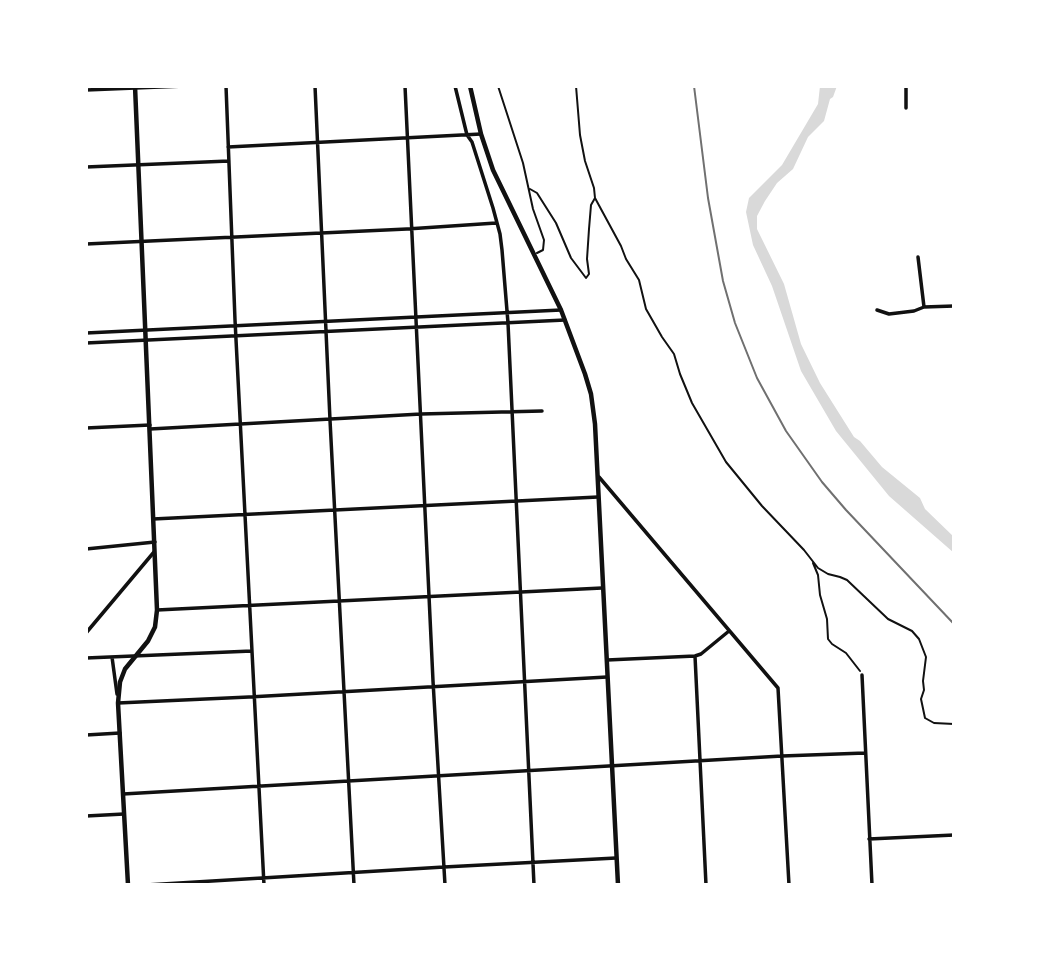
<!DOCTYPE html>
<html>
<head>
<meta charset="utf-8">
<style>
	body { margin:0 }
	#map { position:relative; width:1040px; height:971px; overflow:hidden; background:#fff; font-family:Figtree,sans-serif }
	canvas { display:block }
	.frame { position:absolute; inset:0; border:88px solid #fff; pointer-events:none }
</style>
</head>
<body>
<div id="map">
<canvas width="1040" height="971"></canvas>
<div class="frame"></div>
</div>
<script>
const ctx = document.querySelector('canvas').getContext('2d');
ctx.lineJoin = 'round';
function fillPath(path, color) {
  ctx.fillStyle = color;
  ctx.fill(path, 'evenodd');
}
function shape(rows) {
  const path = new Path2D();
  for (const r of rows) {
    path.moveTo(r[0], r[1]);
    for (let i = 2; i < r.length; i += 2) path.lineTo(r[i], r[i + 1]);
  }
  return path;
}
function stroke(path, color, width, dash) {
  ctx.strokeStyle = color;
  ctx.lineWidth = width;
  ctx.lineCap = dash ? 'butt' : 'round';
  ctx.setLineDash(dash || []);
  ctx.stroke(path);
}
const water = shape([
	[820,86,837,86,833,97,830,99,824,121,808,137,793,169,777,183,765,201,757,216,757,229,784,284,801,344,820,383,854,437,860,441,882,467,920,498,925,509,954,537,954,553,889,496,836,431,801,371,772,286,753,245,746,212,749,198,782,165,818,104]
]);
const path = shape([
	[498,86,523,163,533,209,544,240,543,250,537,253],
	[530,189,537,193,556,223,571,258,586,278,589,274,587,259,589,229,591,205,595,198,594,188,585,161,580,135,576,86],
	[595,198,621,246,626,259,639,280,646,309,662,337,674,354,680,374,692,403,726,462,762,506,804,550,818,568,828,574,840,577,847,580,888,619,912,631,919,639,926,657,923,681,924,690,921,699,925,718,934,723,954,724],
	[813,563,818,575,820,595,827,619,828,639,832,644,846,653,860,671]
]);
const minor = shape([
	[226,86,235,320,264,885],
	[315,86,330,420,354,885],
	[405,86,433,681,445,885],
	[455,86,467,135,472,142,493,208,500,234,502,250,508,323,534,885],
	[906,86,906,108],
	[86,90,185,86],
	[228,147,481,134],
	[86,167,229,161],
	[86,244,407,229,496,223],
	[918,257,924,307],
	[877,310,889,314,914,311,924,307,954,306],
	[86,333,561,310],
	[86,343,565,320],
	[86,428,150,425],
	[150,429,421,414,542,411],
	[599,477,778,688,789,885],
	[153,519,598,497],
	[86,549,155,542],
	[157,610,602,588],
	[86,633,154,552],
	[695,656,706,885],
	[112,657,117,694],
	[86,658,252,651],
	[607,660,695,656,701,654,729,631],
	[862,675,872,885],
	[118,702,118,703,249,697,607,677],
	[86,735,120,733],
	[123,794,782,756,865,753],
	[86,816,124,814],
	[869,839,954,835],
	[146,885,444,867,616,858]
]);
const tertiary = shape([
	[128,885,118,703,120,682,125,669,148,641,155,627,157,610,135,86]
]);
const secondary = shape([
	[470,86,481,134,493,170,561,310,585,374,591,394,595,424,618,885]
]);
const rail = shape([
	[694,86,708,198,723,281,735,323,757,378,786,431,822,482,846,510,954,624]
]);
fillPath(water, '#d9d9d9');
stroke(path, '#111', 2);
stroke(minor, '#111', 3.5);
stroke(tertiary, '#111', 4.5);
stroke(secondary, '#111', 4.5);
stroke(rail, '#707070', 2);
</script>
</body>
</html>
